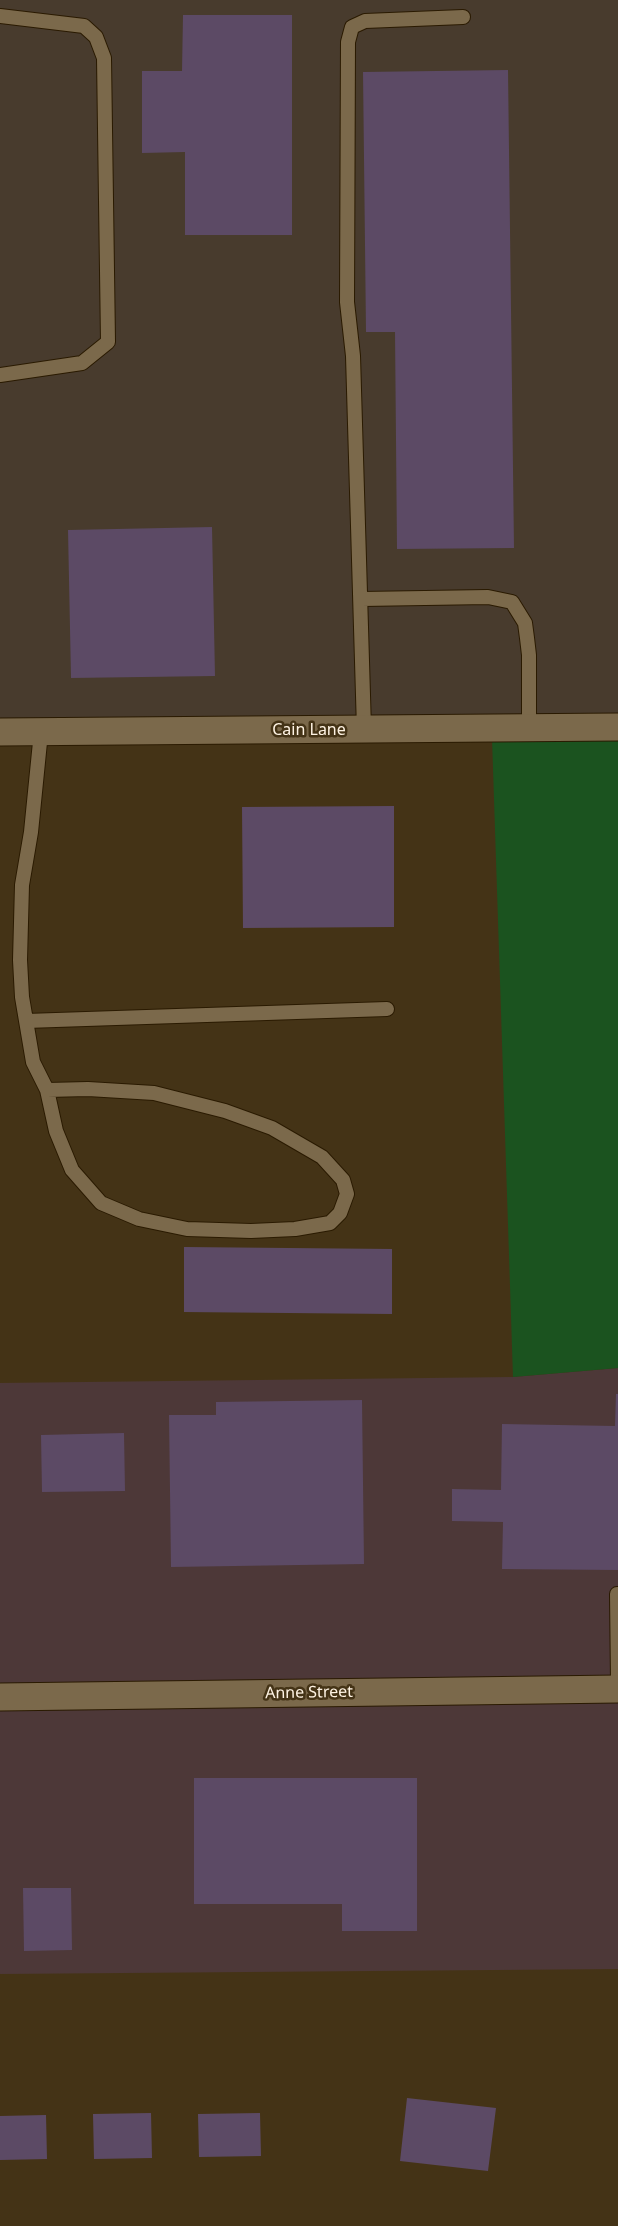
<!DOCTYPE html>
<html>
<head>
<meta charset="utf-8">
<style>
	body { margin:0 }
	canvas { display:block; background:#443316 }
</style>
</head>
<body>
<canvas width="618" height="2226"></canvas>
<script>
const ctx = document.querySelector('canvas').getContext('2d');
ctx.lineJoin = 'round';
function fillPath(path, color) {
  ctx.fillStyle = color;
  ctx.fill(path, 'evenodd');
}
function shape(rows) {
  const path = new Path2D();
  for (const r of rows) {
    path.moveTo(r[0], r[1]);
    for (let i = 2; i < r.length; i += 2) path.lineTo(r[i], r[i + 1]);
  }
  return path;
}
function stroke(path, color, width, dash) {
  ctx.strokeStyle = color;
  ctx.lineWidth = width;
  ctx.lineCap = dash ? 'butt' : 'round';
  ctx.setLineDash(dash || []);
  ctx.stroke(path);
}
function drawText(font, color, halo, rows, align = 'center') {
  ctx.font = font + ' "Noto Sans",sans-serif';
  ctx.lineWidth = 5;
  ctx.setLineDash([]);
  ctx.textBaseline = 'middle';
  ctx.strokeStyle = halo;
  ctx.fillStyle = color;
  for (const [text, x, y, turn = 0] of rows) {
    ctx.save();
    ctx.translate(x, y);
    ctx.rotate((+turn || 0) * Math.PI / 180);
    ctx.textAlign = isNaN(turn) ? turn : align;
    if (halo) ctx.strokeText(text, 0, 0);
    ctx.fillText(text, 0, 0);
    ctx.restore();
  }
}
const commercial = shape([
	[618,1368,618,1969,0,1974,0,1383,513,1377]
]);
const industrial = shape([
	[0,0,618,0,618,737,0,735]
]);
const green = shape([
	[618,737,618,1368,513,1377,492,738]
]);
const building = shape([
	[183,15,292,15,292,235,185,235,185,152,142,153,142,71,182,71],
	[508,70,514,548,397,549,395,332,366,332,363,72],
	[212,527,215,676,71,678,68,530],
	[394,806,394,927,243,928,242,807],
	[184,1247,392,1249,392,1314,184,1312],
	[616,1394,618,1394,618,1570,502,1569,503,1522,452,1521,452,1489,501,1490,502,1424,615,1426],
	[362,1400,364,1564,171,1567,169,1415,216,1415,216,1402],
	[124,1433,125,1491,42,1492,41,1435],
	[194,1778,417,1778,417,1931,342,1931,342,1904,194,1904],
	[23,1888,71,1888,72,1950,24,1951],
	[407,2098,496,2108,488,2171,400,2161],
	[151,2113,152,2158,94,2159,93,2114],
	[260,2113,261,2156,199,2157,198,2114],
	[46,2115,47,2159,0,2160,0,2116]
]);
const lane = shape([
	[0,16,84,26,96,37,104,58,108,342,82,363,0,375],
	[362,599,488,597,512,602,525,623,527,638,529,655,529,728],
	[364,729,353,356,347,302,348,42,352,27,365,21,463,17],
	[41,732,31,832,22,885,20,960,22,997,33,1062,47,1090,56,1131,72,1170,101,1203,139,1219,187,1229,251,1231,295,1229,330,1223,340,1213,347,1194,343,1180,322,1157,272,1128,225,1111,154,1093,88,1089,47,1090],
	[26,1021,387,1009],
	[617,1594,618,1681]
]);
const street = shape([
	[0,732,618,727],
	[0,1697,618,1689]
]);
const streetNames = [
	["Cain Lane",309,730],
	["Anne Street",309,1693,-1]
];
fillPath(commercial, '#4d3838');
fillPath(industrial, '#483b2d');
fillPath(green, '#1b531f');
fillPath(building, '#5c4a65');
stroke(lane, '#2a1a00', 16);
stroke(street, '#2a1a00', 29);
stroke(lane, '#7b694b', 14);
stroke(street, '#7b694b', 27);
drawText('16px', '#fef3e3', '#443316', streetNames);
</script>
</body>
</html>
